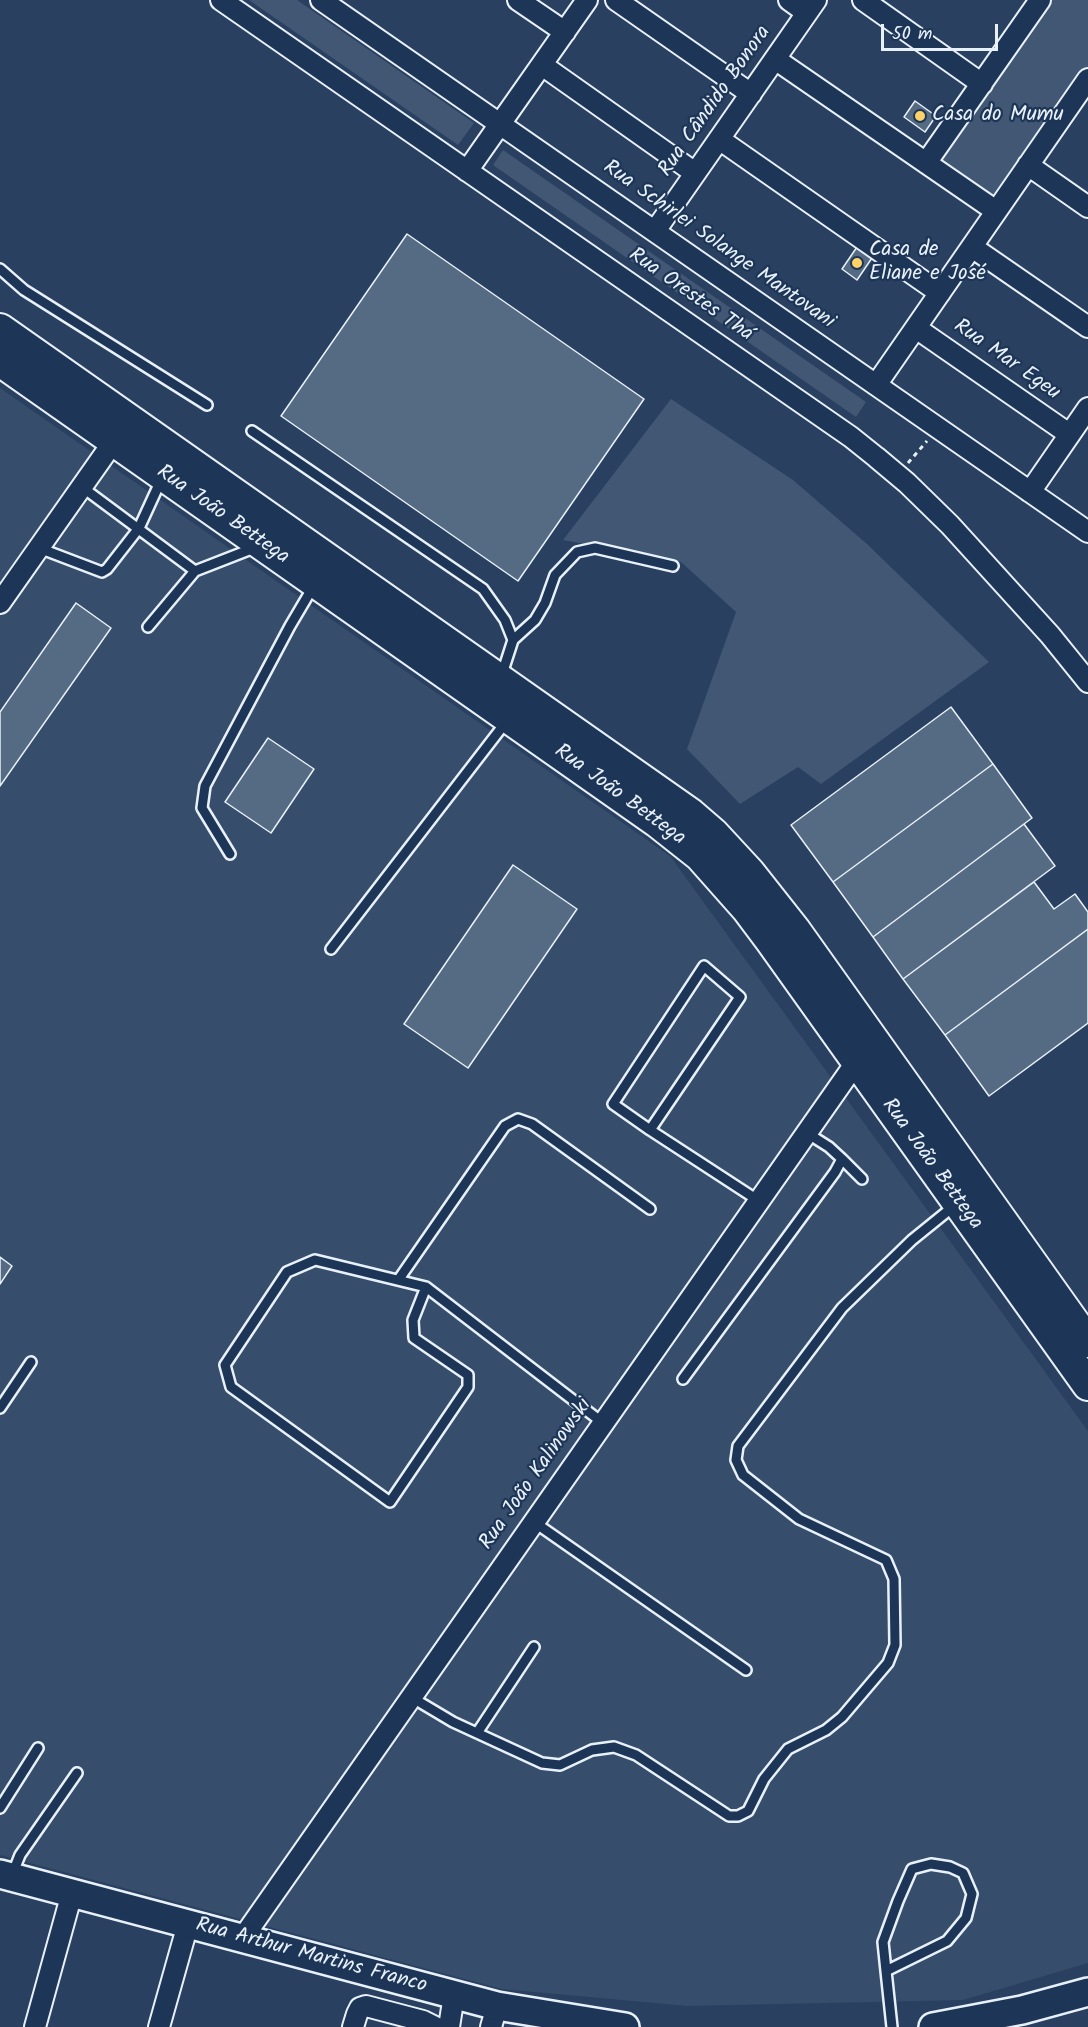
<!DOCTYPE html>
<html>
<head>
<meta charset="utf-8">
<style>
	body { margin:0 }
	#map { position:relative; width:1088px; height:2027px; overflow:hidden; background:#294061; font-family:Kalam,sans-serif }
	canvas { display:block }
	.scale { position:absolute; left:881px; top:24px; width:117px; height:27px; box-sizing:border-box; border:3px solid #e8f1f8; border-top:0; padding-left:8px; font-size:18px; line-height:21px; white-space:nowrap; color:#e8f1f8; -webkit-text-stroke:4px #1d3557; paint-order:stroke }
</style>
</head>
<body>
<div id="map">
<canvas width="1088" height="2027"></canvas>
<div class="scale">50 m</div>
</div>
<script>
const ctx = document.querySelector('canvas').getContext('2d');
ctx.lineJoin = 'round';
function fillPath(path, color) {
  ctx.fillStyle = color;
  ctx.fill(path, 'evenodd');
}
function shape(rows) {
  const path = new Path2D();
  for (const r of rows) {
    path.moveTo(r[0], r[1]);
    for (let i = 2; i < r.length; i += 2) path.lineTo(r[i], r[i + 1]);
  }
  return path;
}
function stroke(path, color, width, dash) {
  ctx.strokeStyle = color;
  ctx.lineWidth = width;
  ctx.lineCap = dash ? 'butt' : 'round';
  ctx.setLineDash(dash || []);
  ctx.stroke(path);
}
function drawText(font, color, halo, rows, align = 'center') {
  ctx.font = font + ' Kalam,sans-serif';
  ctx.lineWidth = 4.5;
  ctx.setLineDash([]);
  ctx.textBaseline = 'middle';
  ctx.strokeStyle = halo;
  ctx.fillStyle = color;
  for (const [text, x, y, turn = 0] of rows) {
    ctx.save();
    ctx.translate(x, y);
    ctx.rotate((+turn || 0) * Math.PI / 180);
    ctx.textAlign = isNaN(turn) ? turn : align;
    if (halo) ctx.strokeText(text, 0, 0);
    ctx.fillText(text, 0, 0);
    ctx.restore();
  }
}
const built = shape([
	[0,388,670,856,1088,1431,1088,1963,963,2000,687,2006,502,1989,0,1855]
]);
const green = shape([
	[249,0,297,0,474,123,458,145],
	[1051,0,1088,0,1088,70,994,203,937,162],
	[503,150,866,402,856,417,493,165],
	[671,399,793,480,867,544,989,662,821,784,798,767,740,804,687,749,736,612,681,562,563,540]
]);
const building = shape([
	[915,101,936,116,925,132,904,117,915,101],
	[407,234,644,399,518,581,281,416,407,234],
	[857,247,872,258,857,280,842,269,857,247],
	[76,603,111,628,0,786,0,712,76,603],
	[951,707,993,764,833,882,791,825,951,707],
	[268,738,314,769,271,833,225,802,268,738],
	[993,764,1032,818,873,937,833,882,993,764],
	[1024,824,1055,866,903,979,873,937,1024,824],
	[513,865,577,909,468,1068,404,1024,513,865],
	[1034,882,1054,909,1075,894,1088,912,1088,929,945,1035,903,979,1034,882],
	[1088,929,1088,1023,989,1096,945,1035,1088,929],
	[0,1257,12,1266,0,1284,0,1257]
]);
const path = shape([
	[908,463,927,441]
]);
const lane = shape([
	[0,269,24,290,207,405],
	[252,431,483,589,505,620,513,640,501,677],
	[82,487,195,571],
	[39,548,102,572,107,569,139,528,162,478],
	[148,627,195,571,254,548],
	[513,640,535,620,545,603,555,575,577,552,595,548,673,566],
	[230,854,202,808,205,786,290,626,313,587],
	[331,949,506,722],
	[650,1130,613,1104,704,966,740,997,650,1130,759,1201],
	[842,1159,862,1179],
	[399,1279,505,1126,518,1119,532,1124,650,1209],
	[426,1287,413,1320,414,1338,468,1375,468,1387,390,1502,231,1387,225,1365,287,1272,315,1260,426,1287,603,1423],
	[683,1379,835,1172,842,1159,829,1147,807,1133],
	[0,1408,31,1362],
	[534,1522,746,1670],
	[411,1697,453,1722,542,1763,560,1765,592,1750,614,1747,636,1755,729,1816,738,1816,748,1811,764,1779,788,1749,826,1730,842,1717,888,1663,895,1645,894,1579,886,1560,799,1519,743,1475,736,1460,738,1446,842,1308,912,1240,954,1206],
	[477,1733,534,1647],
	[0,1808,38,1748],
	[12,1875,20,1855,77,1773],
	[886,1971,947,1941,966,1918,972,1894,963,1873,950,1867,931,1864,912,1869,898,1901,883,1942,886,1971,892,2027]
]);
const street = shape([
	[221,0,851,437,876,457,907,483,950,525,1050,635,1088,682],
	[321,0,1088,532],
	[518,0,565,32],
	[616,0,751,94],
	[789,0,807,13],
	[863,0,982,84],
	[775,59,996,211],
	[542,65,695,173],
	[719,139,940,293],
	[926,163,1040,0],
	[1028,165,1088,207],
	[467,171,587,0],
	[655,231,816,0],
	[972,247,1088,327],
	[916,328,1069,434],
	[876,385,1088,79],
	[1030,492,1088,408],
	[0,603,121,431],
	[242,1939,862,1054],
	[35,2027,72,1893],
	[159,2027,188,1924],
	[353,2027,357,2014,360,2008,366,2006,423,2021,435,2027],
	[449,2027,454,1995],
	[491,2027,497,2006]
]);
const secondary = shape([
	[0,1874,497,2006,625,2027],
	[933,2027,1022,2010,1088,1992]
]);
const primary = shape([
	[0,329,691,814,713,833,750,873,795,930,1088,1342],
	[0,361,657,822,700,856,747,909,771,941,1088,1385]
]);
const markers = [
	[920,116,6,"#ffd166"],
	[857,263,6,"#ffd166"]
];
const streetNames = [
	["Rua Cândido Bonora",716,102,-55],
	["Rua Schirlei Solange Mantovani",718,246,35],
	["Rua Orestes Thá",690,296,35],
	["Rua Mar Egeu",1006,361,35],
	["Rua João Bettega",222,516,35],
	["Rua João Bettega",619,796,36],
	["Rua João Bettega",931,1165,54],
	["Rua João Kalinowski",537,1475,-55],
	["Rua Arthur Martins Franco",311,1957,15]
];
const poiNames = [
	["Casa do Mumu",932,116],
	["Casa de",869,251],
	["Eliane e José",869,275]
];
fillPath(built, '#364d6b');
fillPath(green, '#415774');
fillPath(building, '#556a83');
stroke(building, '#e8f1f8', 1.5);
stroke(lane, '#e8f1f8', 14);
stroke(street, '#e8f1f8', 24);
stroke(secondary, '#e8f1f8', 32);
stroke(primary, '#e8f1f8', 34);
stroke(path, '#e8f1f8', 3, [4.5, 4.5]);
stroke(lane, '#1d3557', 9);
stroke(street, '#1d3557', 20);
stroke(secondary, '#1d3557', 27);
stroke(primary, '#1d3557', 30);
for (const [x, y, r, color] of markers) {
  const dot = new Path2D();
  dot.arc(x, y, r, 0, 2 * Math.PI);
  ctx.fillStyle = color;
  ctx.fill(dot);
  stroke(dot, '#1d3557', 2);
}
drawText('21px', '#e8f1f8', '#1d3557', streetNames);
drawText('21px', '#e8f1f8', '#1d3557', poiNames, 'left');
</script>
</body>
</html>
